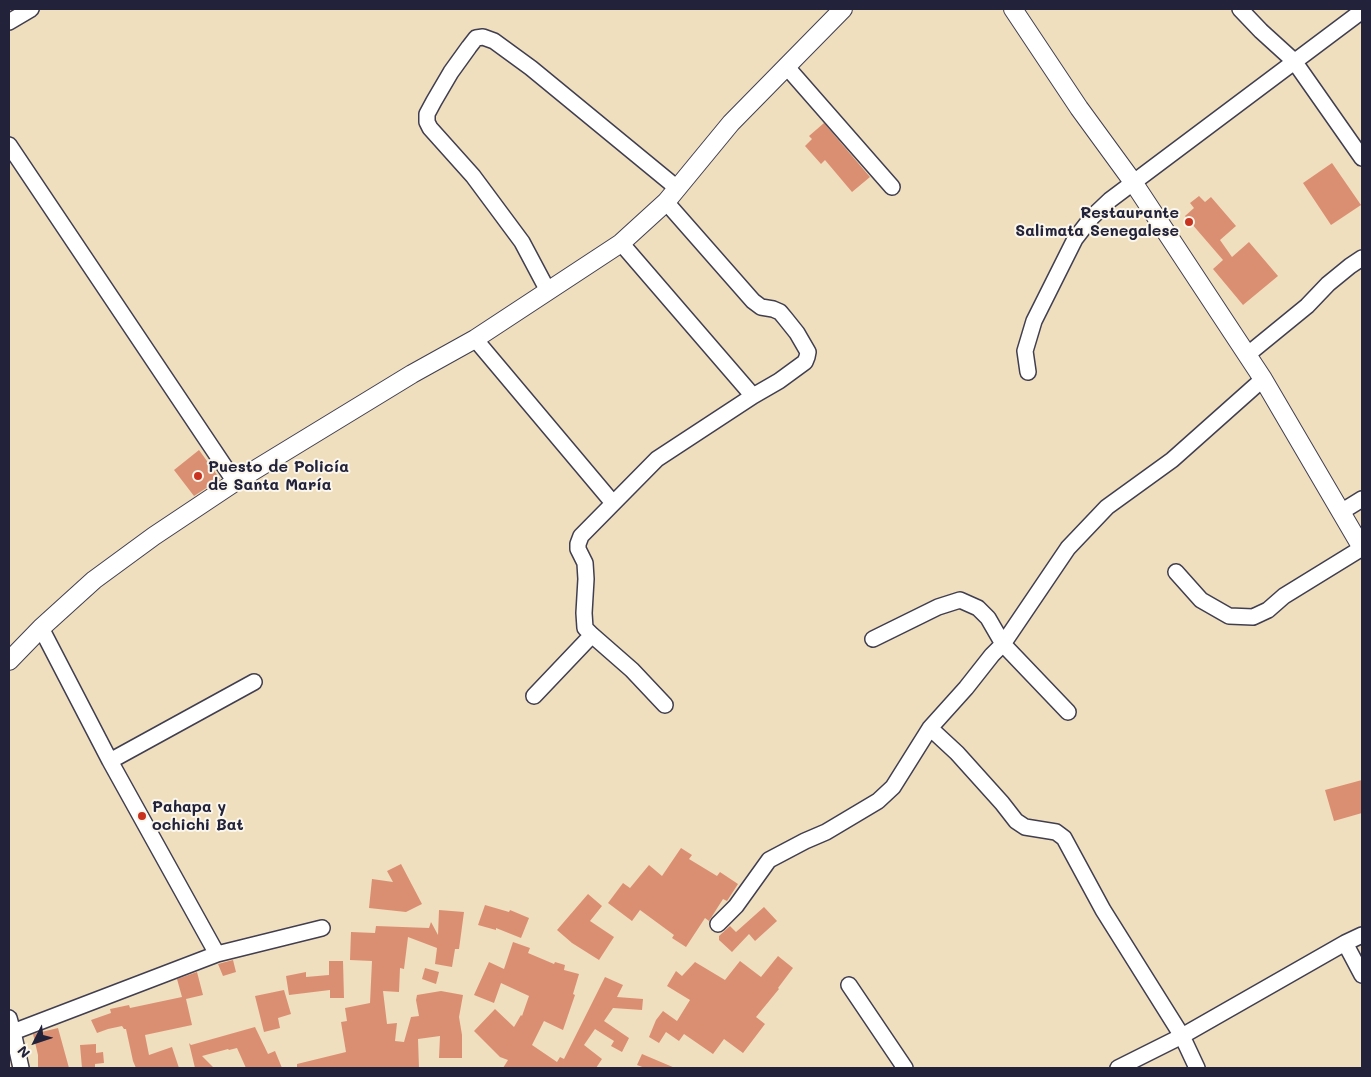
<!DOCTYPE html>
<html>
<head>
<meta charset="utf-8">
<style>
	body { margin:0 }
	#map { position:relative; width:1371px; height:1077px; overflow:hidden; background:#efdfbe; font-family:Mali,sans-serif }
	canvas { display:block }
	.frame { position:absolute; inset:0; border:10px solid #22223b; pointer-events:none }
	.north { position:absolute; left:10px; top:1017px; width:50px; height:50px; -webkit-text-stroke:4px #fbf7ec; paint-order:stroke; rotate:229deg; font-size:14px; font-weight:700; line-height:20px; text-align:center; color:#22223b }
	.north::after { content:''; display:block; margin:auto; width:18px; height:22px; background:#22223b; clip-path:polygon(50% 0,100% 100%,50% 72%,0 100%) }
</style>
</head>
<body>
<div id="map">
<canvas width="1371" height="1077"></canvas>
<div class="frame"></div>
<div class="north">N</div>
</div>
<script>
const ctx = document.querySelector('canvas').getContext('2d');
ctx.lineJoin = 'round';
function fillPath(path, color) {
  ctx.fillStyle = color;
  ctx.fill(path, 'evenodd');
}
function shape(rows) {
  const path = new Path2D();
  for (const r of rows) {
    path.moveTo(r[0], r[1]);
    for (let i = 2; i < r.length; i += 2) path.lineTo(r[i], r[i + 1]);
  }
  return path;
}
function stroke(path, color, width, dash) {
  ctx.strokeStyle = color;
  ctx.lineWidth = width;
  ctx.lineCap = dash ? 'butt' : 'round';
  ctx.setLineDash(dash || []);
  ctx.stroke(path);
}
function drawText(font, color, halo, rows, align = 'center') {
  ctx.font = font + ' Mali,sans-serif';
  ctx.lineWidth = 4;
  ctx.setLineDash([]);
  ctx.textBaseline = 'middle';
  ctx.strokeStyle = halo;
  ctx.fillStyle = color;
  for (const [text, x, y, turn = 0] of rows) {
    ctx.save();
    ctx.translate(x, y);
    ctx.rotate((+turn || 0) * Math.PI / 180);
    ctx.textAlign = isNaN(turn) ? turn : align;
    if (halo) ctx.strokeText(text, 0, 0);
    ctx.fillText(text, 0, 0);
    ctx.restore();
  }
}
const building = shape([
	[824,123,870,177,852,192,825,160,821,164,805,146,812,139,809,136],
	[1332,163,1361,205,1331,225,1303,183],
	[1199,196,1205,202,1211,197,1236,226,1220,240,1232,257,1249,242,1278,276,1243,305,1213,269,1223,260,1185,216,1194,208,1190,203],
	[199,450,220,479,194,496,174,470],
	[1362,780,1362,813,1334,821,1325,790],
	[681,848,692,855,689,859,717,876,720,872,738,884,727,901,723,899,709,921,705,918,686,947,672,938,674,935,640,910,632,921,608,903,623,883,630,888,649,865,662,876],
	[401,864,422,904,406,912,369,908,372,879,393,882,387,871],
	[588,894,602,906,590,921,614,937,599,960,572,943,557,930],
	[485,905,509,912,510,910,529,918,521,938,496,928,496,930,478,925],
	[764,907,777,921,755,941,749,934,732,952,719,940,719,936,730,926,736,932],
	[439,910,464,912,459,949,455,949,452,967,435,964,437,948,408,937,404,969,400,968,399,992,383,991,387,1024,397,1023,395,1041,404,1042,411,1017,419,1016,416,1000,417,995,441,991,463,995,459,1017,462,1035,462,1058,439,1058,440,1036,418,1039,419,1068,297,1068,297,1064,346,1052,341,1022,347,1021,345,1008,370,1003,372,961,350,960,351,932,375,933,376,926,429,928,431,922,438,935],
	[513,942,530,948,528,953,554,964,555,962,565,965,564,970,579,974,573,994,575,995,563,1030,544,1021,532,1045,557,1062,560,1057,564,1059,605,977,623,985,617,997,643,999,642,1010,613,1008,604,1021,629,1038,622,1052,611,1046,614,1041,595,1029,584,1045,602,1059,596,1068,503,1068,508,1060,500,1057,474,1031,495,1009,514,1027,521,1015,522,1016,529,996,501,983,494,1003,474,995,489,962,504,969],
	[778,956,793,968,778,988,779,989,756,1017,765,1024,743,1053,724,1039,713,1054,684,1034,679,1041,666,1032,659,1043,649,1037,656,1020,663,1011,677,1021,690,1000,667,986,676,971,682,976,695,962,725,980,740,961,761,977],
	[233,960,236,972,223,976,218,964],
	[329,961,343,961,344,998,330,998,330,990,289,995,286,976,306,972,306,977,329,975],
	[425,968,439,972,436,984,422,979],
	[197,972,203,995,186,999,192,1025,145,1035,149,1055,172,1047,179,1068,136,1068,133,1061,126,1029,124,1029,122,1026,108,1029,97,1033,91,1020,111,1013,110,1009,129,1005,130,1008,182,997,177,979],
	[284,990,291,1014,278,1018,280,1028,264,1032,255,996],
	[255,1027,268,1054,275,1051,282,1068,246,1068,237,1048,229,1050,228,1049,202,1056,214,1068,195,1068,189,1043,191,1045],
	[58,1028,69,1068,38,1068,38,1055,33,1034],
	[96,1044,96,1053,103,1052,104,1063,95,1064,95,1068,82,1068,80,1045],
	[642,1054,675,1068,645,1068,637,1065]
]);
const minor = shape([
	[1240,9,1261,31,1294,61,1362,158],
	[9,22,31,9],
	[786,66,892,187],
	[9,145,235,482],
	[621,243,753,396],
	[548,291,522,242,473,176,430,128,427,122,427,114,434,101,451,72,469,47,476,38,483,37,494,41,531,68,677,188],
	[475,339,613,503],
	[1247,355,1307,306,1328,284,1350,266,1362,258],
	[1028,372,1025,351,1034,321,1075,239,1092,217,1110,200,1362,11],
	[1341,512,1362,499],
	[1176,572,1201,600,1229,616,1253,617,1268,610,1284,596,1362,548],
	[41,628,110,761,217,954],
	[873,639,938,607,960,600,978,608,988,618,1003,644,1068,712],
	[534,696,592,635],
	[665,705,632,670,592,635,585,628,584,613,586,579,585,563,578,549,578,544,581,536,657,459,753,396,779,381,805,362,807,357,808,352,797,333,785,318,780,312,773,309,761,307,753,301,666,202],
	[930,728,957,753,1002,803,1016,821,1025,827,1056,832,1064,838,1103,910,1182,1036,1197,1068],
	[110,761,254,682],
	[718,924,736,906,769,860,805,841,826,832,878,801,893,787,930,728,966,688,992,655,1003,644,1068,548,1107,507,1172,460,1263,379],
	[1345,943,1362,975],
	[849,985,905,1068],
	[9,1018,13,1032,21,1068],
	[13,1032,217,954,322,928],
	[1118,1068,1182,1036,1345,943,1362,935]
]);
const tertiary = shape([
	[1013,9,1079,108,1133,182,1263,379,1362,548],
	[9,661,41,628,94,580,154,536,235,482,412,374,475,339,621,243,666,202,731,123,843,9]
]);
const markers = [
	[1189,222,5,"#c8321e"],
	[198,476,5,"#c8321e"],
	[142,816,5,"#c8321e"]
];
const poiNames = [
	["Restaurante",1179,213,"right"],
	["Salimata Senegalese",1179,231,"right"],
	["Puesto de Policía",208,467],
	["de Santa María",208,485],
	["Pahapa y",152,807],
	["ochichi Bat",152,825]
];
fillPath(building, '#db8f72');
stroke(minor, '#413e4f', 18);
stroke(tertiary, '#413e4f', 20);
stroke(minor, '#fff', 15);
stroke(tertiary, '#fff', 18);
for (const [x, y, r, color] of markers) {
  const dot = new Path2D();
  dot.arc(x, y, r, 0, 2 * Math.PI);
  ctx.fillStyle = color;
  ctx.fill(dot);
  stroke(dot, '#fbf7ec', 2);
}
drawText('bold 16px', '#22223b', '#fbf7ec', poiNames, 'left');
</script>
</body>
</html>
